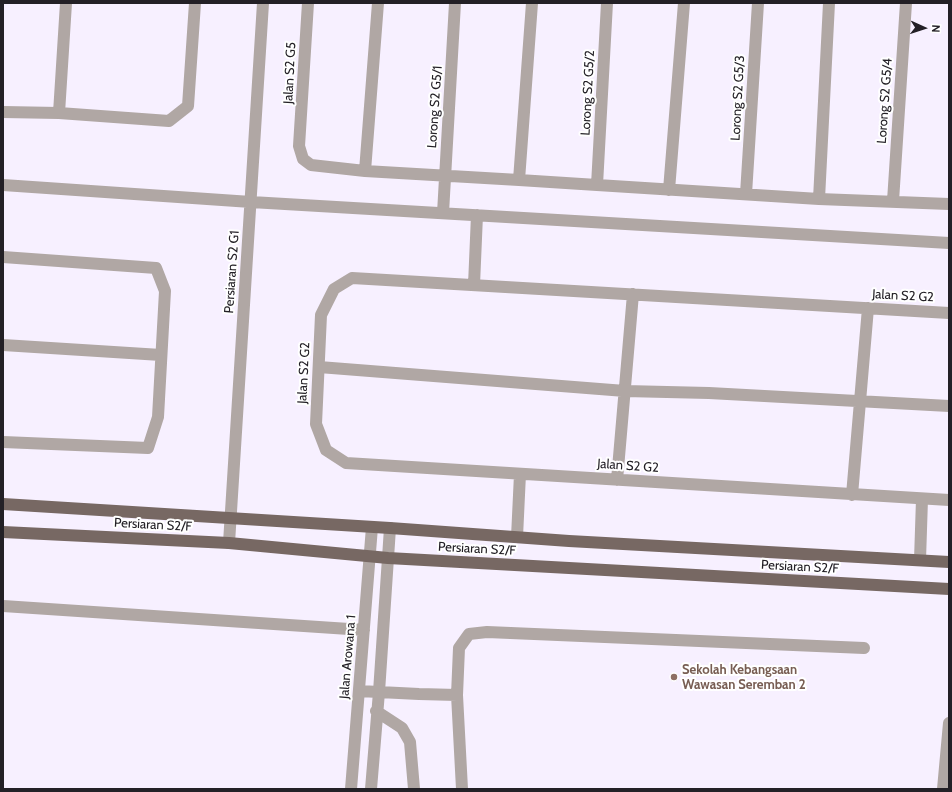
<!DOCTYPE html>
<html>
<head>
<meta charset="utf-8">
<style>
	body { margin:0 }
	#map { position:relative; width:952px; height:792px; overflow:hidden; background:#f7f0ff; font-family:Cabin,sans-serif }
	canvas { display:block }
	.frame { position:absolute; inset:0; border:4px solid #232026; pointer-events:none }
	.north { position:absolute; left:904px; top:8px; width:40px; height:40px; -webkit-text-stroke:3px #fff; paint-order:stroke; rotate:93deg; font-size:11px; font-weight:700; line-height:16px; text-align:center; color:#232026 }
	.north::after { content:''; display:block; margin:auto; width:14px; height:18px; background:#232026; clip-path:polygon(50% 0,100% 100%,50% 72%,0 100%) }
</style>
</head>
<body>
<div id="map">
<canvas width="952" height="792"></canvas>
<div class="frame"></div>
<div class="north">N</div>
</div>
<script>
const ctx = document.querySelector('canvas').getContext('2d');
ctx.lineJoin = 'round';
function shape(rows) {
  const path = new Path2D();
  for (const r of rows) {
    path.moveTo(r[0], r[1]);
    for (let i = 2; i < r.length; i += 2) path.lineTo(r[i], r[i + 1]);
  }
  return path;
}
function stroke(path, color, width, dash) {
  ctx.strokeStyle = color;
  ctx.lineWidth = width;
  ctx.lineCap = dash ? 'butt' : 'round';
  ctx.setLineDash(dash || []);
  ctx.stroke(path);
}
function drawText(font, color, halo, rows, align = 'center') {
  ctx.font = font + ' Cabin,sans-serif';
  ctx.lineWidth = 4;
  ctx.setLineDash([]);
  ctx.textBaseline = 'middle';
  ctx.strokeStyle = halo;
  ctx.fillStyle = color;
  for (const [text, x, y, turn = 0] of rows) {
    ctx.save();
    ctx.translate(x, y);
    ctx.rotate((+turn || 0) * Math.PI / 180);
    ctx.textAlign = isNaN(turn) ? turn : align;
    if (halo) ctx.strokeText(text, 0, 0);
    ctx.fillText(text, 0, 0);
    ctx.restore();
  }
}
const minor = shape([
	[308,3,299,146,303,159,311,165,365,171,519,180,597,185,819,199,949,204],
	[3,112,59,113,169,121,188,106,195,3],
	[59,113,66,3],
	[365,171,378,3],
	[519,180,532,3],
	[3,185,251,202,949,243],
	[597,185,607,3],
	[669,190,684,3],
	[746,194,758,3],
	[819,199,829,3],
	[893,201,906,3],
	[443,213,455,3],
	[3,257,156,268,165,291,158,417,148,448,3,442],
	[474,285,477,215],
	[949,313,352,278,334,289,321,315,316,424,326,450,346,463,949,500],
	[3,345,161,355],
	[319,367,625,391,709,393,949,406],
	[617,480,633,294],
	[852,495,868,308],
	[517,537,520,474],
	[229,543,263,3],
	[920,560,922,499],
	[3,606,364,630],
	[359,691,419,694,457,695],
	[376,711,402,728,410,742,414,789],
	[351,789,372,527],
	[371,789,379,692,390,528],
	[462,789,457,695,459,648,469,634,487,632,864,648],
	[943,789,949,723]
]);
const major = shape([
	[3,504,390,528,569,541,949,562],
	[3,532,229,543,388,558,949,589]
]);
const markers = [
	[674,677,4,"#8d6e63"]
];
const streetNames = [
	["Jalan S2 G5",290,73,-87],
	["Lorong S2 G5/2",588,93,-87],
	["Lorong S2 G5/3",738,98,-87],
	["Lorong S2 G5/4",885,101,-86],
	["Lorong S2 G5/1",435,107,-86],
	["Persiaran S2 G1",232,272,-86],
	["Jalan S2 G2",903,296,3],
	["Jalan S2 G2",304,373,-87],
	["Jalan S2 G2",628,466,4],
	["Persiaran S2/F",153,525,3],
	["Persiaran S2/F",477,549,3],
	["Persiaran S2/F",800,567,3],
	["Jalan Arowana 1",348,657,-85]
];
const educationNames = [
	["Sekolah Kebangsaan",682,670],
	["Wawasan Seremban 2",682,685]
];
stroke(minor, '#b0a7a4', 12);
stroke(major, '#776863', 12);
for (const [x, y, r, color] of markers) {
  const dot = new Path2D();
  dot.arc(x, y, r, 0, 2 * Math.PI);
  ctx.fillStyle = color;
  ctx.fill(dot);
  stroke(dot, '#fff', 1.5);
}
drawText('13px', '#232026', '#fff', streetNames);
drawText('bold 13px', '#785e54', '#fff', educationNames, 'left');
</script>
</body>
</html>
